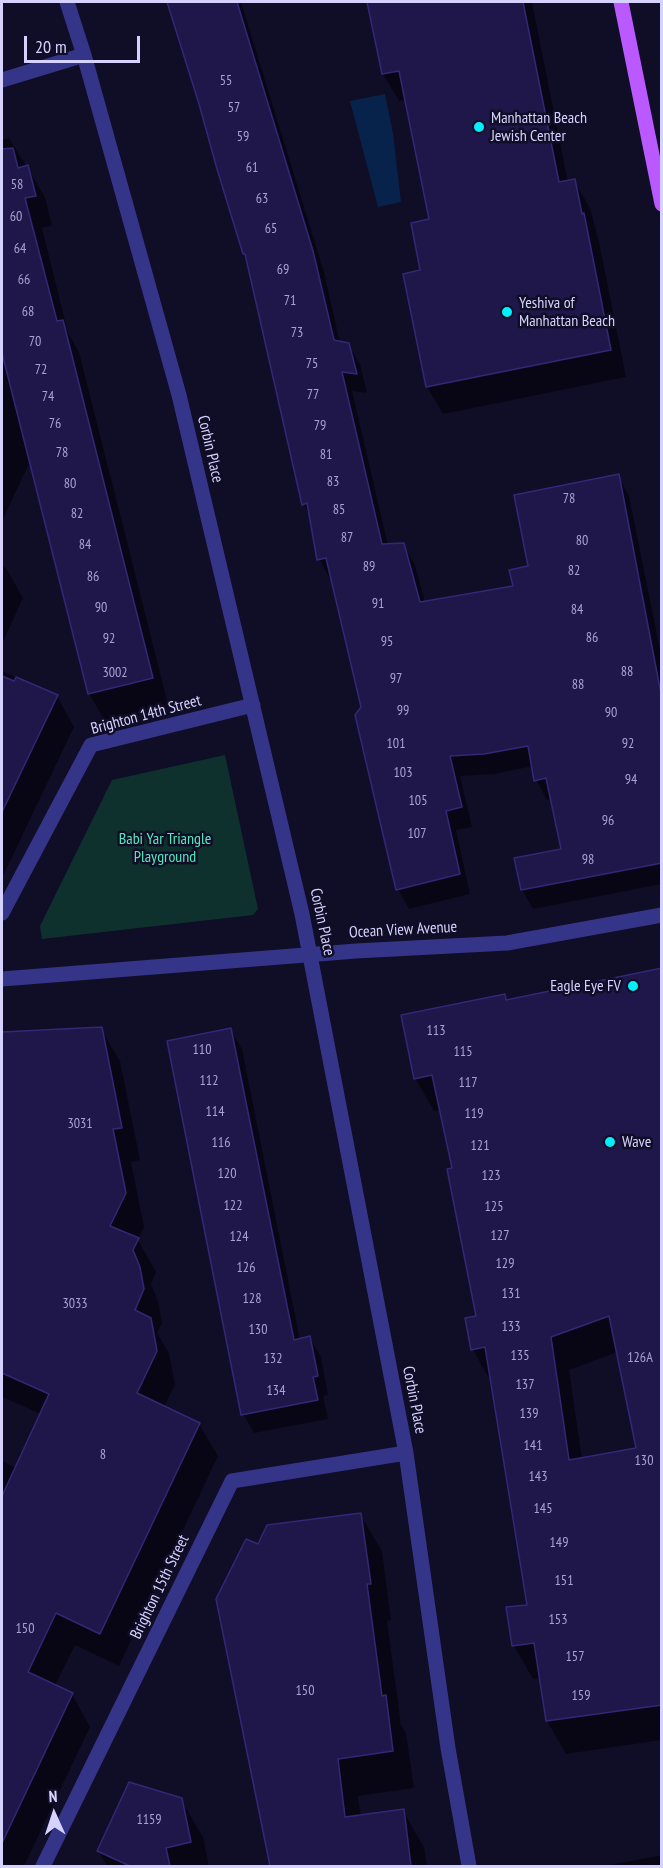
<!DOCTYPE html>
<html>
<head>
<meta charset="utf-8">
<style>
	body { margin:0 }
	#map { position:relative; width:663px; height:1868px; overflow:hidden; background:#100d26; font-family:"PT Sans Narrow",sans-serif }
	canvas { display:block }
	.frame { position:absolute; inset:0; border:3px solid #d5d2ff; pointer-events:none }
	.north { position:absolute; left:24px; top:1784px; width:60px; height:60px; -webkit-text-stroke:4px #100d26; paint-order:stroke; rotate:357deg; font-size:16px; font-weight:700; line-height:24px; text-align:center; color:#d5d2ff }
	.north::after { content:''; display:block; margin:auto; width:21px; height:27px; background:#d5d2ff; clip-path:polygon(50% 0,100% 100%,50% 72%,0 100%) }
	.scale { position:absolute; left:24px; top:36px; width:116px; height:27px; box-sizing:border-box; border:3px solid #d5d2ff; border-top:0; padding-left:8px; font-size:18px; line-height:21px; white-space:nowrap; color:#d5d2ff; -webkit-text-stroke:4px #100d26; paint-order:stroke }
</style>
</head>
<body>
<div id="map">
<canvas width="663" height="1868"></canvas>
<div class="frame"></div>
<div class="north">N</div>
<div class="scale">20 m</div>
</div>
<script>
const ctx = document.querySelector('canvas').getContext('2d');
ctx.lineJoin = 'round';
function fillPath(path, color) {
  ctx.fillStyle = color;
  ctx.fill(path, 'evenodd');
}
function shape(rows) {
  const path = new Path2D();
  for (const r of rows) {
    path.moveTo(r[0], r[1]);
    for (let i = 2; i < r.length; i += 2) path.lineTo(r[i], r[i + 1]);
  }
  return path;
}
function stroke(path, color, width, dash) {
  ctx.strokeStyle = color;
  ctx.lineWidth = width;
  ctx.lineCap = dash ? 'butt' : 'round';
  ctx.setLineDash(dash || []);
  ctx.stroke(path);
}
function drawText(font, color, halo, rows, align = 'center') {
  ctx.font = font + ' "PT Sans Narrow",sans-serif';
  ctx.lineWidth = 5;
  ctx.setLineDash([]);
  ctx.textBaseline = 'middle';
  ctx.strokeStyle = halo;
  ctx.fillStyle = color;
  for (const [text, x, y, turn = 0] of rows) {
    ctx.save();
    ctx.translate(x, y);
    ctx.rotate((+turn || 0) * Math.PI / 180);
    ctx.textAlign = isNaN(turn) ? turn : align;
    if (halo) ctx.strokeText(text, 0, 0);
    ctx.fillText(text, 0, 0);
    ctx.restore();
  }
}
const green = shape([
	[225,755,258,909,253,915,42,939,40,926,112,780]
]);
const water = shape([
	[385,94,393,133,401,202,378,207,350,101]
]);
const shadow = shape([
	[168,2,241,2,324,272,340,343,348,344,360,364,367,393,352,391,388,545,403,545,415,565,425,602,514,587,530,567,618,476,629,496,662,659,662,884,533,909,522,890,516,859,563,850,552,799,547,800,536,780,533,766,495,774,460,776,472,827,456,830,470,894,409,909,398,889,362,708,332,578,330,579,319,559,311,518,304,504,248,259],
	[369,2,532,2,568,182,574,181,590,208,599,242,626,377,443,414,427,387,422,271,430,221,406,100,399,101,383,74],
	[9,138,45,197,52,226,42,228,68,333,79,352,169,708,107,724,89,694,31,460,2,521,2,140],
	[2,566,6,568,23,598,2,644],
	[2,671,57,696,74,727,2,878],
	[662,970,662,1740,566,1754,547,1721,540,1678,533,1679,514,1646,508,1609,529,1606,491,1382,473,1350,467,1320,477,1317,454,1170,441,1110,434,1111,415,1078,504,996,507,1001],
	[618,1352,638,1450,582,1459,569,1370],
	[101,1029,120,1061,140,1160,131,1162,144,1227,138,1240,156,1272,151,1284,158,1301,162,1323,157,1333,169,1353,175,1385,164,1407,199,1424,218,1456,119,1666,75,1645,55,1686,72,1694,90,1727,24,1866,2,1866,2,1461,16,1468,41,1414,2,1397,2,1034],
	[230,1030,242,1049,300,1340,310,1338,321,1357,328,1395,323,1396,328,1419,254,1433,243,1414],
	[360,1514,382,1551,391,1620,387,1621,401,1725,406,1733,414,1788,358,1796,361,1817,403,1811,424,1847,427,1866,271,1866,218,1600,259,1546],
	[181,1800,203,1837,209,1866,107,1866,98,1851],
	[662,1855,662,1866,605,1866]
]);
const building = shape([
	[167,2,237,2,313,251,334,340,349,343,357,374,342,372,382,544,404,543,420,602,513,586,509,570,528,566,514,495,619,474,662,699,662,863,521,890,514,858,561,849,546,778,534,781,528,746,484,754,450,756,462,807,446,811,460,874,396,890,355,715,361,707,326,558,317,560,307,503,302,505,245,254,243,254,217,169,199,104,167,2],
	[367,2,523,2,559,182,575,179,582,214,584,213,611,350,426,387,403,274,420,270,411,223,429,219,399,71,382,74,367,2],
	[13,148,18,168,28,165,36,196,25,198,57,321,63,320,153,678,88,694,2,353,2,149,13,148],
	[2,676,14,681,16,677,58,695,2,812,2,676],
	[662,968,662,1705,546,1721,534,1643,512,1646,506,1607,527,1605,485,1347,471,1350,465,1318,476,1316,447,1169,452,1168,432,1075,414,1079,401,1015,505,994,506,1000,662,968],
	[609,1316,636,1448,569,1460,551,1337,609,1316],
	[102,1027,122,1128,113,1129,126,1193,110,1226,139,1238,133,1250,140,1267,144,1289,135,1310,151,1318,157,1351,137,1393,200,1423,100,1634,56,1613,28,1672,73,1693,2,1843,2,1496,49,1394,2,1373,2,1032,102,1027],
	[231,1028,294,1340,310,1336,318,1376,313,1377,318,1400,241,1415,167,1041,231,1028],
	[361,1513,371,1584,367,1584,382,1696,386,1695,393,1751,338,1759,345,1817,404,1809,411,1866,270,1866,216,1599,246,1539,258,1544,267,1525,361,1513],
	[129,1782,182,1798,191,1842,166,1848,170,1866,130,1866,97,1851,129,1782]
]);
const minor = shape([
	[67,2,84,55,179,395,302,914,406,1453,448,1748,469,1866],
	[2,80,84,55],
	[2,913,91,745,253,705],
	[2,979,356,951,507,943,662,915],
	[43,1866,232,1481,406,1453]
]);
const major = shape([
	[621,2,662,204]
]);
const markers = [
	[479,127,6,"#00f0fd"],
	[507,312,6,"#00f0fd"],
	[633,986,6,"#00f0fd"],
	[610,1142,6,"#00f0fd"]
];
const numberNames = [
	["55",226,81],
	["57",234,108],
	["59",243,137],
	["61",252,168],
	["58",17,185],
	["63",262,199],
	["60",16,217],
	["65",271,229],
	["64",20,249],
	["69",283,270],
	["66",24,280],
	["71",290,301],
	["68",28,312],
	["73",297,333],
	["70",35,342],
	["75",312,364],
	["72",41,370],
	["77",313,395],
	["74",48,397],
	["76",55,424],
	["79",320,426],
	["78",62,453],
	["81",326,455],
	["83",333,482],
	["80",70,484],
	["78",569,499],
	["85",339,510],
	["82",77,514],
	["87",347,538],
	["80",582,541],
	["84",85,545],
	["89",369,567],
	["82",574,571],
	["86",93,577],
	["91",378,604],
	["90",101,608],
	["84",577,610],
	["86",592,638],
	["92",109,639],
	["95",387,642],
	["88",627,672],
	["3002",115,673],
	["97",396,679],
	["88",578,685],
	["99",403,711],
	["90",611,713],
	["101",396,744],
	["92",628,744],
	["103",403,773],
	["94",631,780],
	["105",418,801],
	["96",608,821],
	["107",417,834],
	["98",588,860],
	["113",436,1031],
	["110",202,1050],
	["115",463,1052],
	["112",209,1081],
	["117",468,1083],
	["114",215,1112],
	["119",474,1114],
	["3031",80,1124],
	["116",221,1143],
	["121",480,1146],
	["120",227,1174],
	["123",491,1176],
	["122",233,1206],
	["125",494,1207],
	["127",500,1236],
	["124",239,1237],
	["129",505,1264],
	["126",246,1268],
	["131",511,1294],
	["128",252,1299],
	["3033",75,1304],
	["133",511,1327],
	["130",258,1330],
	["135",520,1356],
	["126A",640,1358],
	["132",273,1359],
	["137",525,1385],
	["134",276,1391],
	["139",529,1414],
	["141",533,1446],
	["8",103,1455],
	["130",644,1461],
	["143",538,1477],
	["145",543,1509],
	["149",559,1543],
	["151",564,1581],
	["153",558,1620],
	["150",25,1629],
	["157",575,1657],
	["150",305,1691],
	["159",581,1696],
	["1159",149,1820]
];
const poiNames = [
	["Manhattan Beach",491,118],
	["Jewish Center",491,136],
	["Yeshiva of",519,303],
	["Manhattan Beach",519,321],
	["Eagle Eye FV",621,986,"right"],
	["Wave",622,1142]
];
const streetNames = [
	["Corbin Place",210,449,77],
	["Brighton 14th Street",146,715,-15],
	["Corbin Place",322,922,78],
	["Ocean View Avenue",403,930,-3],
	["Corbin Place",414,1400,79],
	["Brighton 15th Street",160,1587,-64]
];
const parkNames = [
	["Babi Yar Triangle",165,839],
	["Playground",165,857]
];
fillPath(green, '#0f312e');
fillPath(water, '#07234b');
fillPath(shadow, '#0007');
fillPath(building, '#1f1749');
stroke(building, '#332777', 1.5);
stroke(minor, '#343589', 15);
stroke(major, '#b959ff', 15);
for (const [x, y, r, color] of markers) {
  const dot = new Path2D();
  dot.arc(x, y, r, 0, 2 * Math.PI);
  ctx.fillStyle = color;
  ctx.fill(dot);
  stroke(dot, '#100d26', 2);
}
drawText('14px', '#a8a3d2', null, numberNames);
drawText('16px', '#d5d2ff', '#100d26', poiNames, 'left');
drawText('16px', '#d5d2ff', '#100d26', streetNames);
drawText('16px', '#53eabd', '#100d26', parkNames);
</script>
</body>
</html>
